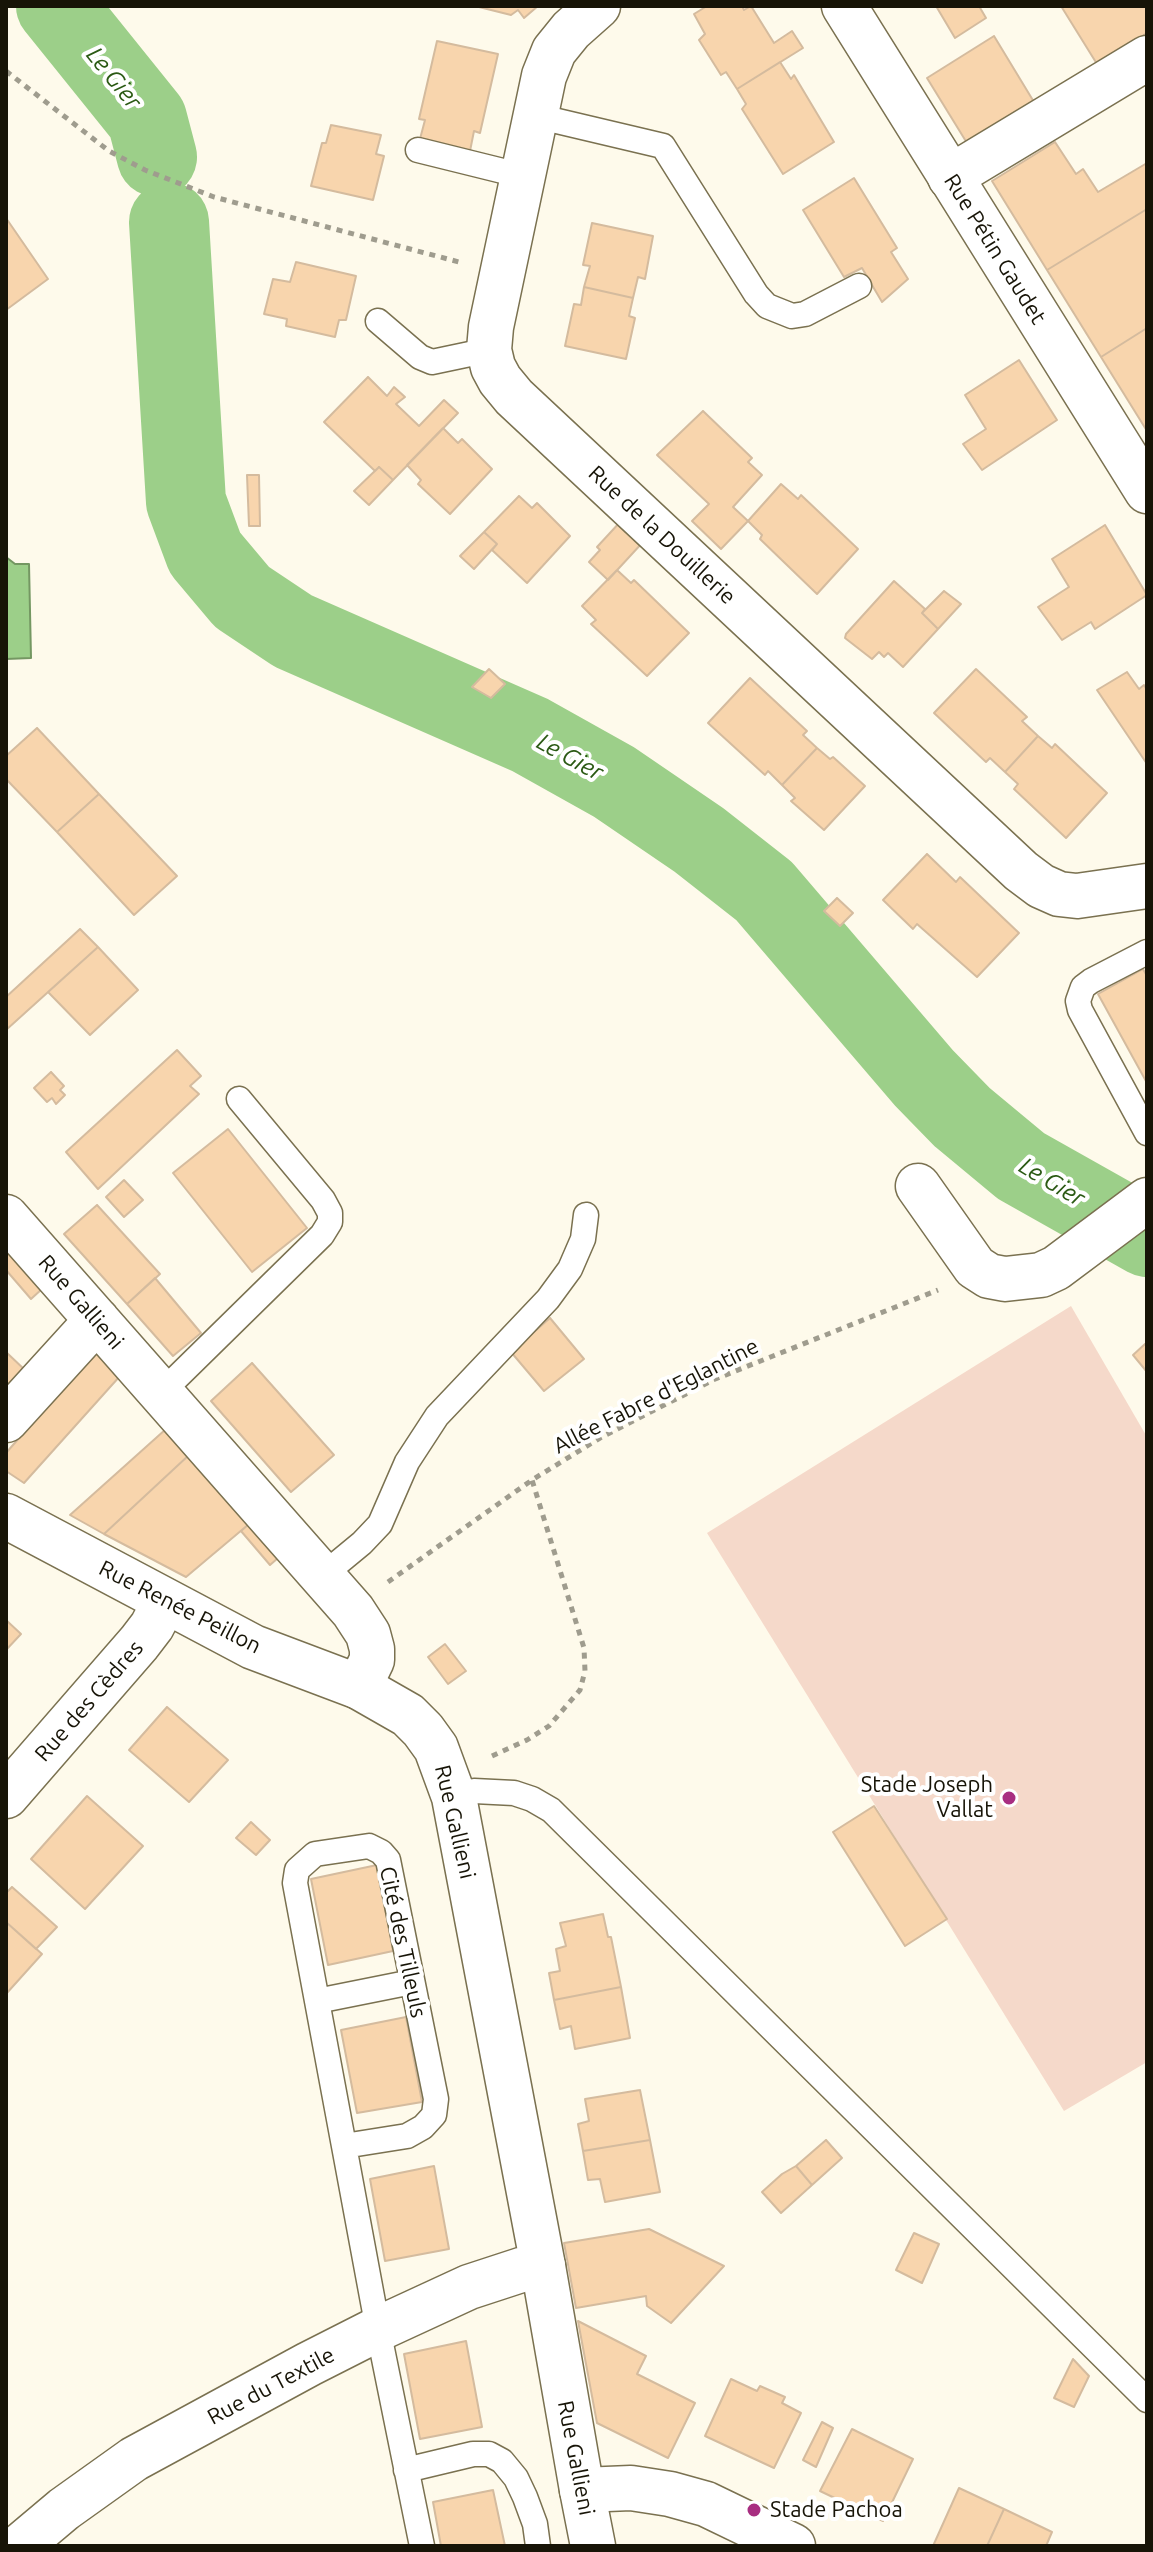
<!DOCTYPE html>
<html>
<head>
<meta charset="utf-8">
<style>
	body { margin:0 }
	#map { position:relative; width:1153px; height:2552px; overflow:hidden; background:#fefaeb; font-family:Ubuntu,sans-serif }
	canvas { display:block }
	.frame { position:absolute; inset:0; border:8px solid #171407; pointer-events:none }
</style>
</head>
<body>
<div id="map">
<canvas width="1153" height="2552"></canvas>
<div class="frame"></div>
</div>
<script>
const ctx = document.querySelector('canvas').getContext('2d');
ctx.lineJoin = 'round';
function fillPath(path, color) {
  ctx.fillStyle = color;
  ctx.fill(path, 'evenodd');
}
function shape(rows) {
  const path = new Path2D();
  for (const r of rows) {
    path.moveTo(r[0], r[1]);
    for (let i = 2; i < r.length; i += 2) path.lineTo(r[i], r[i + 1]);
  }
  return path;
}
function stroke(path, color, width, dash) {
  ctx.strokeStyle = color;
  ctx.lineWidth = width;
  ctx.lineCap = dash ? 'butt' : 'round';
  ctx.setLineDash(dash || []);
  ctx.stroke(path);
}
function drawText(font, color, halo, rows, align = 'center') {
  ctx.font = font + ' Ubuntu,sans-serif';
  ctx.lineWidth = 8;
  ctx.setLineDash([]);
  ctx.textBaseline = 'middle';
  ctx.strokeStyle = halo;
  ctx.fillStyle = color;
  for (const [text, x, y, turn = 0] of rows) {
    ctx.save();
    ctx.translate(x, y);
    ctx.rotate((+turn || 0) * Math.PI / 180);
    ctx.textAlign = isNaN(turn) ? turn : align;
    if (halo) ctx.strokeText(text, 0, 0);
    ctx.fillText(text, 0, 0);
    ctx.restore();
  }
}
const green = shape([
	[1071,1306,1147,1437,1147,2062,1064,2111,707,1533]
]);
const water = shape([
	[6,557,15,564,29,564,31,658,6,659,6,557]
]);
const river = shape([
	[56,6,147,119,157,157],
	[169,222,186,502,205,553,242,597,293,631,530,735,614,782,699,840,764,891,924,1078,962,1117,1021,1166,1147,1237]
]);
const building = shape([
	[475,6,538,6,524,18,518,10,511,15,475,6],
	[707,6,742,6,744,10,751,6,774,43,792,31,803,48,737,89,726,72,721,75,699,40,705,34,694,14,707,6],
	[936,6,979,6,986,18,955,38,936,6],
	[1061,6,1147,6,1147,33,1097,64,1061,6],
	[994,36,1034,102,967,143,927,78,994,36],
	[437,41,498,54,480,133,474,131,470,151,420,139,425,120,419,119,437,41],
	[780,62,791,79,794,75,834,142,783,174,742,109,746,104,737,89,780,62],
	[331,125,381,135,376,154,384,156,373,200,311,186,322,143,326,143,331,125],
	[1055,142,1076,174,1083,169,1098,192,1147,163,1147,209,1047,270,992,181,1055,142],
	[854,178,897,248,891,252,908,279,882,302,862,268,844,277,803,210,854,178],
	[1147,209,1147,328,1101,357,1047,270,1147,209],
	[6,218,48,279,6,310,6,218],
	[592,223,653,236,645,279,638,277,633,298,584,287,590,266,583,265,592,223],
	[296,262,356,276,346,320,339,320,335,337,286,326,287,319,264,314,273,279,290,282,296,262],
	[584,287,633,298,629,316,635,318,626,359,565,346,574,304,581,305,584,287],
	[1147,328,1147,431,1101,357,1147,328],
	[1019,360,1057,420,982,470,963,444,986,429,965,395,1019,360],
	[368,377,387,396,394,387,405,397,396,404,419,426,444,400,458,413,393,480,379,467,375,471,324,422,368,377],
	[703,411,752,458,748,462,762,475,733,507,748,521,721,549,692,521,709,504,657,455,703,411],
	[443,428,458,443,462,439,492,469,450,514,418,484,421,480,407,465,443,428],
	[379,467,393,480,369,505,354,491,379,467],
	[247,475,259,475,260,526,249,526,247,475],
	[781,484,798,499,801,495,858,549,817,594,760,539,762,535,748,521,781,484],
	[519,496,532,508,537,503,570,536,527,583,492,550,497,544,484,532,519,496],
	[621,521,643,542,608,580,589,562,600,550,597,547,621,521],
	[1105,525,1147,595,1095,629,1091,622,1062,640,1038,607,1069,587,1052,559,1105,525],
	[484,532,497,544,474,569,460,556,484,532],
	[617,570,631,583,634,580,689,633,647,676,591,624,596,620,582,606,617,570],
	[894,581,925,609,922,613,938,629,903,667,888,653,884,657,879,652,872,659,845,638,846,634,894,581],
	[944,591,961,604,938,629,922,613,944,591],
	[489,669,505,684,491,698,472,687,489,669],
	[976,669,1027,717,1022,721,1038,736,1005,772,990,758,986,762,934,713,976,669],
	[1127,672,1139,689,1144,685,1147,690,1147,764,1097,690,1127,672],
	[750,678,807,731,803,735,817,748,782,785,768,771,765,775,708,723,750,678],
	[37,728,99,794,57,832,6,779,6,756,37,728],
	[1038,736,1052,748,1055,744,1107,793,1066,838,1014,789,1018,784,1005,772,1038,736],
	[817,748,830,759,833,757,865,786,824,830,791,801,795,798,782,785,817,748],
	[99,794,177,876,134,915,57,832,99,794],
	[927,854,956,882,960,877,1019,933,977,977,917,924,913,929,883,900,927,854],
	[837,898,853,913,840,926,824,911,837,898],
	[80,929,98,947,6,1030,6,997,80,929],
	[98,947,138,990,90,1035,48,992,98,947],
	[1143,969,1147,976,1147,1083,1098,994,1143,969],
	[177,1050,201,1076,190,1086,199,1094,98,1189,66,1152,177,1050],
	[51,1072,64,1086,60,1090,65,1095,56,1104,52,1098,47,1102,34,1088,51,1072],
	[228,1129,307,1228,252,1272,173,1173,228,1129],
	[124,1180,143,1200,124,1217,106,1197,124,1180],
	[97,1205,160,1274,127,1304,64,1234,97,1205],
	[6,1245,43,1288,31,1299,6,1270,6,1245],
	[155,1278,201,1333,173,1356,127,1304,155,1278],
	[550,1318,584,1359,544,1391,511,1352,550,1318],
	[1145,1344,1147,1347,1147,1372,1133,1355,1145,1344],
	[97,1349,120,1376,24,1483,6,1471,6,1453,97,1349],
	[6,1352,26,1371,6,1393,6,1352],
	[252,1363,334,1455,291,1492,211,1401,252,1363],
	[166,1429,189,1455,104,1534,70,1515,166,1429],
	[189,1455,249,1524,186,1577,104,1534,189,1455],
	[249,1524,278,1558,270,1565,241,1531,249,1524],
	[6,1620,21,1634,6,1650,6,1620],
	[445,1644,466,1671,448,1684,428,1657,445,1644],
	[167,1707,228,1760,189,1802,129,1750,167,1707],
	[87,1796,143,1846,85,1909,31,1859,87,1796],
	[874,1806,947,1919,905,1946,833,1832,874,1806],
	[251,1822,270,1840,256,1855,236,1838,251,1822],
	[377,1865,393,1951,328,1965,311,1879,377,1865],
	[12,1887,57,1927,36,1949,6,1922,6,1893,12,1887],
	[603,1914,608,1937,611,1937,621,1987,554,2000,549,1973,560,1971,556,1949,566,1946,560,1923,603,1914],
	[6,1922,42,1954,6,1994,6,1922],
	[621,1987,630,2038,575,2049,571,2026,560,2029,554,2000,621,1987],
	[406,2017,422,2102,357,2113,341,2030,406,2017],
	[640,2090,650,2140,583,2151,578,2124,589,2121,585,2099,640,2090],
	[650,2140,660,2192,605,2202,600,2179,588,2180,583,2151,650,2140],
	[826,2140,842,2158,812,2185,796,2166,826,2140],
	[434,2166,449,2249,385,2261,370,2179,434,2166],
	[796,2166,812,2185,781,2213,762,2192,782,2174,796,2166],
	[649,2229,724,2266,671,2323,647,2306,646,2296,576,2308,564,2243,649,2229],
	[914,2233,939,2244,922,2283,896,2270,914,2233],
	[578,2321,646,2356,637,2374,695,2403,668,2458,597,2423,578,2321],
	[466,2341,482,2427,420,2439,404,2354,466,2341],
	[1073,2359,1089,2376,1074,2407,1054,2398,1073,2359],
	[731,2379,757,2391,760,2386,785,2397,782,2403,801,2413,774,2468,705,2436,731,2379],
	[822,2422,833,2428,816,2467,803,2460,822,2422],
	[852,2429,913,2459,883,2521,820,2491,852,2429],
	[959,2488,1004,2509,987,2546,933,2546,959,2488],
	[493,2490,505,2546,441,2546,433,2502,493,2490],
	[1004,2509,1052,2532,1046,2546,987,2546,1004,2509]
]);
const path = shape([
	[6,71,109,151,145,170,214,197,459,262],
	[388,1582,532,1480,600,1438,713,1380,938,1290],
	[492,1756,527,1740,549,1726,580,1690,585,1671,584,1648,532,1480]
]);
const service = shape([
	[536,116,663,146,756,294,767,306,792,316,805,314,859,286],
	[418,150,523,176],
	[378,321,420,357,432,362,489,350],
	[1147,952,1091,981,1083,987,1078,1001,1080,1010,1147,1133],
	[161,1393,322,1235,330,1222,330,1213,323,1200,239,1099],
	[322,1576,362,1543,380,1524,407,1462,437,1416,548,1299,570,1269,583,1239,586,1215],
	[454,1797,474,1791,514,1793,532,1799,551,1810,1147,2400],
	[317,2001,412,1982],
	[344,2146,407,2136,423,2127,434,2115,436,2099,388,1860,381,1852,369,1846,315,1854,297,1870,295,1883,317,2001,344,2146,378,2329,422,2546],
	[406,2470,473,2454,489,2454,502,2461,516,2478,525,2497,535,2524,538,2546]
]);
const minor = shape([
	[598,6,571,30,554,51,544,76,491,327,489,350,493,367,500,380,514,397,1021,871,1041,886,1059,894,1077,896,1147,886],
	[950,177,1147,58],
	[918,1186,975,1267,989,1276,1005,1279,1041,1275,1056,1268,1147,1200],
	[6,1217,353,1611,368,1634,372,1649,372,1660,359,1687],
	[6,1420,97,1320],
	[6,1796,139,1643,152,1626,165,1601],
	[20,2546,64,2509,134,2459,309,2364,378,2329,469,2287,521,2270,543,2266]
]);
const tertiary = shape([
	[582,2490,593,2546]
]);
const secondary = shape([
	[844,6,1147,491],
	[6,1516,253,1647,359,1687,408,1715,423,1730,436,1748,454,1797,543,2266,582,2490,631,2488,670,2494,706,2504,793,2546]
]);
const markers = [
	[1009,1798,8,"#a82e81"],
	[754,2510,8,"#a82e81"]
];
const streetNames = [
	["Rue Pétin Gaudet",995,249,58],
	["Rue de la Douillerie",662,535,43],
	["Rue Gallieni",81,1302,49],
	["Allée Fabre d'Eglantine",656,1396,-27],
	["Rue Renée Peillon",180,1607,27],
	["Rue des Cèdres",89,1701,-49],
	["Rue Gallieni",455,1822,77],
	["Cité des Tilleuls",403,1942,78],
	["Rue du Textile",271,2386,-28],
	["Rue Gallieni",576,2458,79]
];
const poiNames = [
	["Stade Joseph",993,1785],
	["Vallat",993,1810],
	["Stade Pachoa",770,2510,"left"]
];
const waterNames = [
	["Le Gier",114,78,51],
	["Le Gier",570,757,29],
	["Le Gier",1052,1182,31]
];
fillPath(green, '#f5d9ca');
fillPath(water, '#9ccf89');
stroke(water, '#749762', 2);
stroke(river, '#9ccf89', 80);
fillPath(building, '#f8d5ad');
stroke(building, '#d4bb9e', 2);
stroke(service, '#7a7150', 27);
stroke(minor, '#7a7150', 47);
stroke(tertiary, '#7a7150', 47);
stroke(secondary, '#7a7150', 47);
stroke(path, '#9f9c8e', 5, [6, 6]);
stroke(service, '#fff', 24);
stroke(minor, '#fff', 44);
stroke(tertiary, '#fff', 44);
stroke(secondary, '#fff', 44);
for (const [x, y, r, color] of markers) {
  const dot = new Path2D();
  dot.arc(x, y, r, 0, 2 * Math.PI);
  ctx.fillStyle = color;
  ctx.fill(dot);
  stroke(dot, '#fff', 3);
}
drawText('22px', '#171407', '#fff', streetNames);
drawText('22px', '#171407', '#fff', poiNames, 'right');
drawText('italic 24px', '#2b5a14', '#fff', waterNames);
</script>
</body>
</html>
